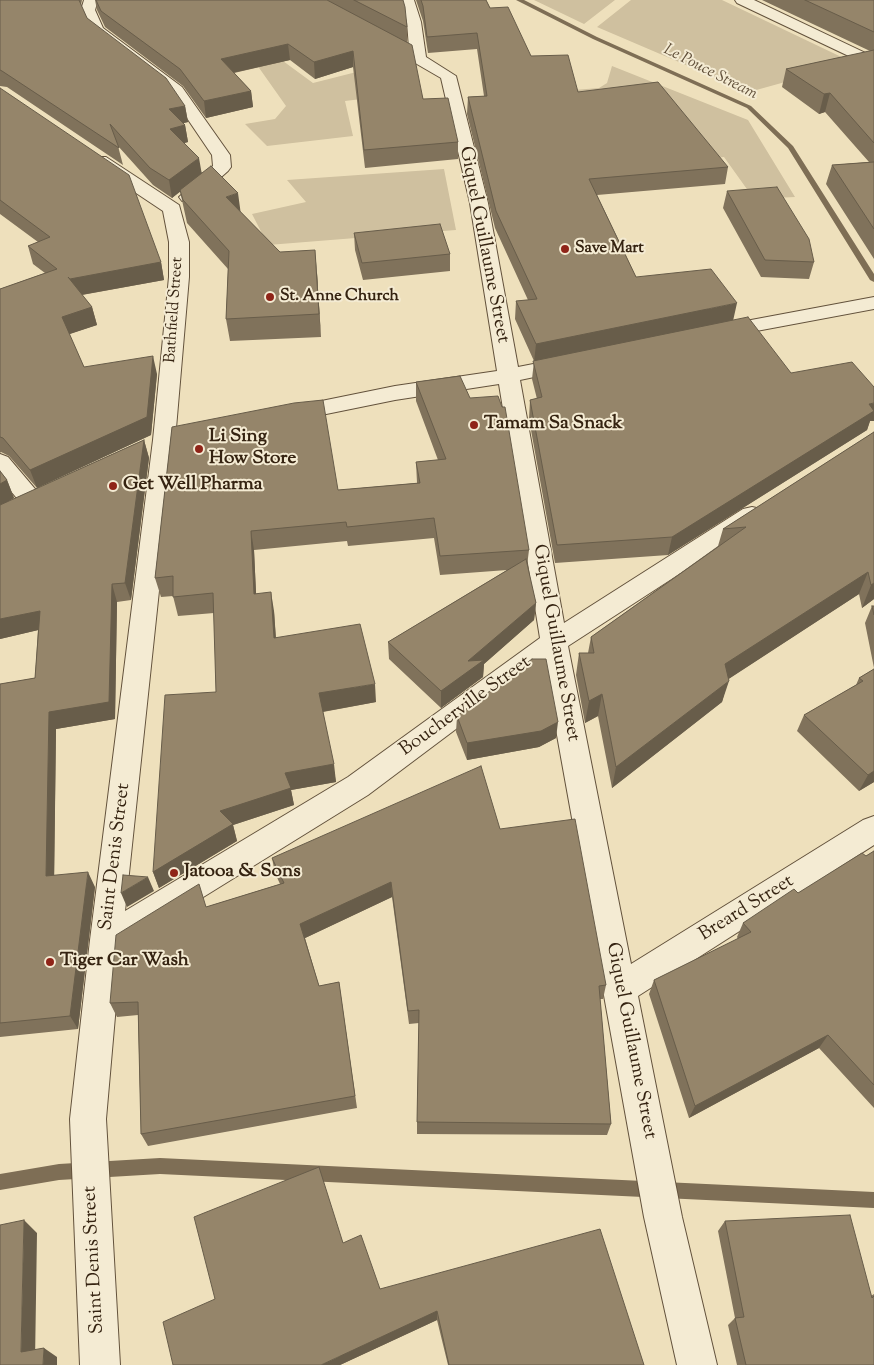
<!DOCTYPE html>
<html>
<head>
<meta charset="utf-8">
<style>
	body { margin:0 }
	canvas { display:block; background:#eee0bc }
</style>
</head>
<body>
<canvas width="874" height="1365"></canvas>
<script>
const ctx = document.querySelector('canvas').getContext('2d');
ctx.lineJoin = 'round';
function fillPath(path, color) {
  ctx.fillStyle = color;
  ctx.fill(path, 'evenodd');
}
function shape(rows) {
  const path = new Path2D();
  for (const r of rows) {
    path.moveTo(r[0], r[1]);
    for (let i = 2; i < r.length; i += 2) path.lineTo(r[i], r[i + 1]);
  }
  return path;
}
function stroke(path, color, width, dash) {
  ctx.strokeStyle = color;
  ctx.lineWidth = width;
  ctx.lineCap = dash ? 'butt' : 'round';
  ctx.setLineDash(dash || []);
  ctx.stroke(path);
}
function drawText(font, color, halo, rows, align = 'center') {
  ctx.font = font + ' "Sorts Mill Goudy",serif';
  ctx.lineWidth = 4;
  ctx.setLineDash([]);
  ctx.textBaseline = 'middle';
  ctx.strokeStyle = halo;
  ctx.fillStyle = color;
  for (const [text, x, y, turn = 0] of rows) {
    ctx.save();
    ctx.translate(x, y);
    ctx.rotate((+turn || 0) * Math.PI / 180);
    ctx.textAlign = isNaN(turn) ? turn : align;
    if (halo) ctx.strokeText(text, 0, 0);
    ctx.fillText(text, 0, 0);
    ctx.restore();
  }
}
const green = shape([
	[534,0,615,0,584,24],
	[631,0,722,0,854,63,749,92,597,27],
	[283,61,313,83,392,63,419,92,345,101,353,136,267,146,245,124,275,119,286,106,257,65],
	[612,66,748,120,795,197,754,199,724,157,597,169,584,100,574,90,599,88,607,83],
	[444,169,456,230,268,245,252,214,306,202,287,180]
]);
const stream = shape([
	[516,0,524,0,597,37,751,106,793,146,874,274,874,282,870,280,788,148,747,108,593,39,516,0],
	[160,1158,874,1192,874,1208,160,1174,59,1180,0,1190,0,1174,59,1164,160,1158]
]);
const minor = shape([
	[84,0,98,0,95,10,103,28,182,87,230,155,231,167,228,171,194,201,182,201,179,197,213,166,212,155,170,93,92,33,81,10,84,0],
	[400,0,414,0,421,22,426,57,456,76,488,203,518,367,569,357,577,358,580,363,577,368,520,380,564,623,743,509,752,507,761,509,764,515,761,521,568,646,631,964,863,820,874,816,874,845,638,996,682,1217,717,1365,677,1365,644,1217,544,663,368,795,121,948,106,1119,120,1365,80,1365,70,1119,90,940,153,440,169,277,169,242,163,211,94,165,91,161,94,157,106,157,179,205,189,242,189,277,175,440,125,911,348,777,540,638,499,384,395,400,287,422,279,420,276,415,279,410,287,408,395,386,497,371,470,203,441,78,372,38,375,35,385,35,409,48,407,22,400,0],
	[735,0,754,0,874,57,874,68,737,3,735,0],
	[874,297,874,309,719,338,712,336,709,332,712,328,719,326,874,297],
	[0,454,8,457,41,496,45,502,41,508,33,510,25,508,0,478,0,454]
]);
const wall = shape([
	[0,0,82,0,81,5,87,18,185,106,188,122,183,123,185,125,188,142,184,143,202,173,280,252,317,273,321,337,230,341,226,319,228,269,187,223,180,191,172,198,153,185,118,146,123,165,7,87,0,86],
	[95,0,403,0,407,27,407,43,423,99,458,142,458,159,365,168,353,67,315,79,290,60,234,73,251,91,253,107,206,118,183,86,105,27,97,10],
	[416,0,486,0,490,8,531,56,578,92,728,167,725,184,597,195,636,277,733,320,791,373,870,421,867,430,668,555,555,563,529,419,530,400,537,399,532,379,534,361,515,319,516,301,528,300,495,228,467,114,468,97,484,96,477,49,428,53,423,21],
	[762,0,874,0,874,259,826,184,832,165,869,162,825,112,819,114,782,87,786,69,870,51],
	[0,88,161,262,164,280,82,295,92,307,97,325,69,334,84,367,157,374,151,435,37,488,9,456,1,452,0,453,0,289,45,273,33,264,28,246,38,242,0,214],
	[727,191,814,262,809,279,761,277,723,208],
	[354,233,450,254,450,271,363,280,355,250],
	[416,382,529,550,527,566,536,603,534,620,484,664,483,677,441,708,389,659,388,642,507,570,440,575,434,538,348,546,347,541,254,550,256,594,274,611,276,638,376,702,323,712,336,782,291,790,294,805,233,825,237,841,159,888,153,872,216,692,214,613,178,616,173,596,161,597,155,578,172,427,338,490,417,483,416,462,438,460,416,401],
	[874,432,874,599,862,608,859,594,728,679,722,702,612,788,598,716,585,723,576,675,579,653,588,653,591,637,718,546,723,529],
	[144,440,149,458,131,600,117,602,115,719,56,729,54,875,95,887,78,1029,0,1037,0,684,35,678,38,630,0,639,0,471,7,480,14,498,7,502],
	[872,606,874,606,874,668,865,623],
	[874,669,874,782,859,791,797,731,804,715,856,685,859,678],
	[457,716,556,738,539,747,467,760,456,732],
	[500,829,606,985,603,999,600,999,611,1124,607,1135,417,1134,417,1122,419,1023,409,1024,392,897,305,938,319,986,339,982,357,1108,148,1146,141,1134,138,1015,117,1017,110,1003,206,907,280,884,275,873,272,858],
	[874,851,874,1108,819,1048,689,1118,649,994,654,980,738,939,737,937,743,923,866,856],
	[725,1221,871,1296,874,1294,874,1365,737,1365,728,1325,735,1318,718,1231],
	[343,1243,380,1289,644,1365,448,1365,437,1320,340,1365]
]);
const shadedWall = shape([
	[288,44,290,60,223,75,221,59],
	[353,51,353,67,315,79,314,62],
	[251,91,253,107,206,118,204,101],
	[830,93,825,112,819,114,824,94],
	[185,106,188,122,172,126,169,109],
	[185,125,188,142,173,146,170,129],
	[199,158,202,175,172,198,169,180],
	[238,193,241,215,226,197],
	[315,250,317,273,321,337,319,314],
	[161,262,164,280,75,296,70,279],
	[737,303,733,321,534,362,536,344],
	[92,307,97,325,67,335,62,317],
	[153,356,157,374,151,435,37,488,30,470],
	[874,403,874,421,870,421,867,430,668,555,672,537,869,404],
	[144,440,149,458,131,600,125,583],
	[7,480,14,498,0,506,0,484],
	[251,531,254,550,257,613,254,594],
	[868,572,859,594,718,686,725,664],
	[874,583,874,599,862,608,871,585],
	[112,584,117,602,115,719,56,729,54,891,46,876,49,712],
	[271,592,274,611,277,657,274,638],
	[536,603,534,620,484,664,483,677,441,708,441,691,468,661],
	[40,611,47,628,0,639,0,619],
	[729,681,722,702,612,788,616,767],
	[375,684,376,702,321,712,319,693],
	[602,694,598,716,585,723,589,701],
	[558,722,556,738,539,747,467,760,467,743],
	[334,764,336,782,291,790,294,805,233,825,237,841,159,888,153,872,220,811,285,773],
	[874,771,874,782,859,791,868,775],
	[88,872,95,887,78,1029,70,1016],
	[148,877,154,891,127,907,121,893],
	[391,882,392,897,303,939,300,924],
	[828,1035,819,1048,689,1118,695,1106],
	[24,1220,37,1233,35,1361,21,1352],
	[437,1311,437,1320,340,1365,321,1365],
	[44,1348,57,1357,57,1365,43,1365]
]);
const building = shape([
	[0,0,79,0,87,18,166,78,185,106,169,109,185,125,170,129,199,158,169,180,150,168,110,124,119,148,2,71,0,70,0,0],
	[96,0,327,0,412,45,423,99,448,98,458,142,364,150,353,51,314,62,288,44,221,59,251,91,204,101,180,69,101,11,96,0],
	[354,0,403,0,405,7,407,27,354,0],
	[421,0,486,0,490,8,508,7,531,56,568,55,578,92,658,82,728,167,589,179,636,277,711,269,737,303,536,344,516,301,537,299,496,211,468,97,487,96,477,33,427,37,423,6,421,0],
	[805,0,874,0,874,32,805,0],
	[874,50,874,143,830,93,824,94,786,69,874,50],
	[0,88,129,175,161,262,70,279,68,277,92,307,62,317,84,367,153,356,147,417,30,470,3,438,0,437,0,289,57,269,28,246,50,237,0,200,0,88],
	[874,162,874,229,832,165,874,162],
	[211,166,238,193,226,197,280,252,315,250,319,314,226,319,229,251,183,200,180,190,211,166],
	[777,187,809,239,814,262,765,260,727,191,777,187],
	[440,224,450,254,362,263,354,233,440,224],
	[748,317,791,373,852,362,874,387,874,403,869,404,874,411,672,537,557,545,530,400,542,397,533,361,748,317],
	[460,376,470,398,498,396,502,407,505,407,529,550,440,556,434,518,347,527,346,522,251,531,254,594,271,592,274,638,360,624,375,684,319,693,334,764,285,773,291,788,220,811,233,824,153,872,165,695,216,692,213,593,173,597,173,576,155,578,172,427,294,403,323,400,338,490,420,483,416,462,446,459,416,382,460,376],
	[874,432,874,583,871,585,868,572,725,664,729,681,616,767,602,694,589,701,579,653,594,653,591,637,746,527,723,529,874,432],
	[144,440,125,583,112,584,109,702,49,712,46,876,88,872,70,1016,0,1023,0,684,35,678,40,611,0,619,0,505,144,440],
	[0,471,7,480,0,484,0,471],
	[526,559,536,603,468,661,484,660,441,691,388,642,526,559],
	[872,606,874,606,874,615,872,606],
	[532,659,546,659,558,722,541,731,467,743,457,716,532,659],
	[874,669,874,771,868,775,804,715,863,681,859,678,874,669],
	[481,766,500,829,575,819,606,985,599,986,611,1124,417,1122,419,1010,408,1011,391,882,300,924,319,986,339,982,355,1096,141,1134,138,1002,110,1003,116,935,199,884,206,907,284,883,272,858,481,766],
	[874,851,874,1085,828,1035,695,1106,654,980,751,932,743,923,794,889,798,893,862,853,866,856,874,851],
	[123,875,148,877,121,893,123,875],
	[319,1167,343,1243,361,1235,380,1289,600,1229,644,1365,449,1365,437,1311,321,1365,173,1365,163,1322,215,1299,194,1217,319,1167],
	[850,1215,872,1298,874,1296,874,1365,746,1365,735,1318,744,1317,725,1221,850,1215],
	[24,1220,21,1352,44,1348,43,1365,0,1365,0,1225,24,1220]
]);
const markers = [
	[565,249,5,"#8f2418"],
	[270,297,5,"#8f2418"],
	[474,425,5,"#8f2418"],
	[199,449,5,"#8f2418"],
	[113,486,5,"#8f2418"],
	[174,873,5,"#8f2418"],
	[50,962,5,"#8f2418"]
];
const farWaternames = [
	["Le Pouce Stream",710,73,27]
];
const farPoinames = [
	["Save Mart",575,249],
	["St. Anne Church",280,297]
];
const farStreetnames = [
	["Bathfield Street",175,310,-86]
];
const streetNames = [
	["Giquel Guillaume Street",483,245,79],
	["Giquel Guillaume Street",555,643,80],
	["Boucherville Street",466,707,-36],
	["Saint Denis Street",116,857,-83],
	["Breard Street",747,909,-32],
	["Giquel Guillaume Street",630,1041,79],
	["Saint Denis Street",95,1260,-93]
];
const poiNames = [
	["Tamam Sa Snack",484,425],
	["Li Sing",209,438],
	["How Store",209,460],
	["Get Well Pharma",123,486],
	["Jatooa & Sons",184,873],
	["Tiger Car Wash",60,962]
];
fillPath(green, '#cfc09f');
fillPath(stream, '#7e6e55');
stroke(minor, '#63523c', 2);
fillPath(minor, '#f4ebd3');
fillPath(wall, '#80725b');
fillPath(shadedWall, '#685d4a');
fillPath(building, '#95856a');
stroke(building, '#685d4a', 1);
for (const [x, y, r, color] of markers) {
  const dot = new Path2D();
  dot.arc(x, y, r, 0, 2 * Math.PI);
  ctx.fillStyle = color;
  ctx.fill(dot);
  stroke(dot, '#f4ebd3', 2);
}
drawText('italic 16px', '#604f39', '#f4ebd3', farWaternames);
drawText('bold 16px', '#352311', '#f4ebd3', farPoinames, 'left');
drawText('16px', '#352311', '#f4ebd3', farStreetnames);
drawText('19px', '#352311', '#f4ebd3', streetNames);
drawText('bold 19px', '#352311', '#f4ebd3', poiNames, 'left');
</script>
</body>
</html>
